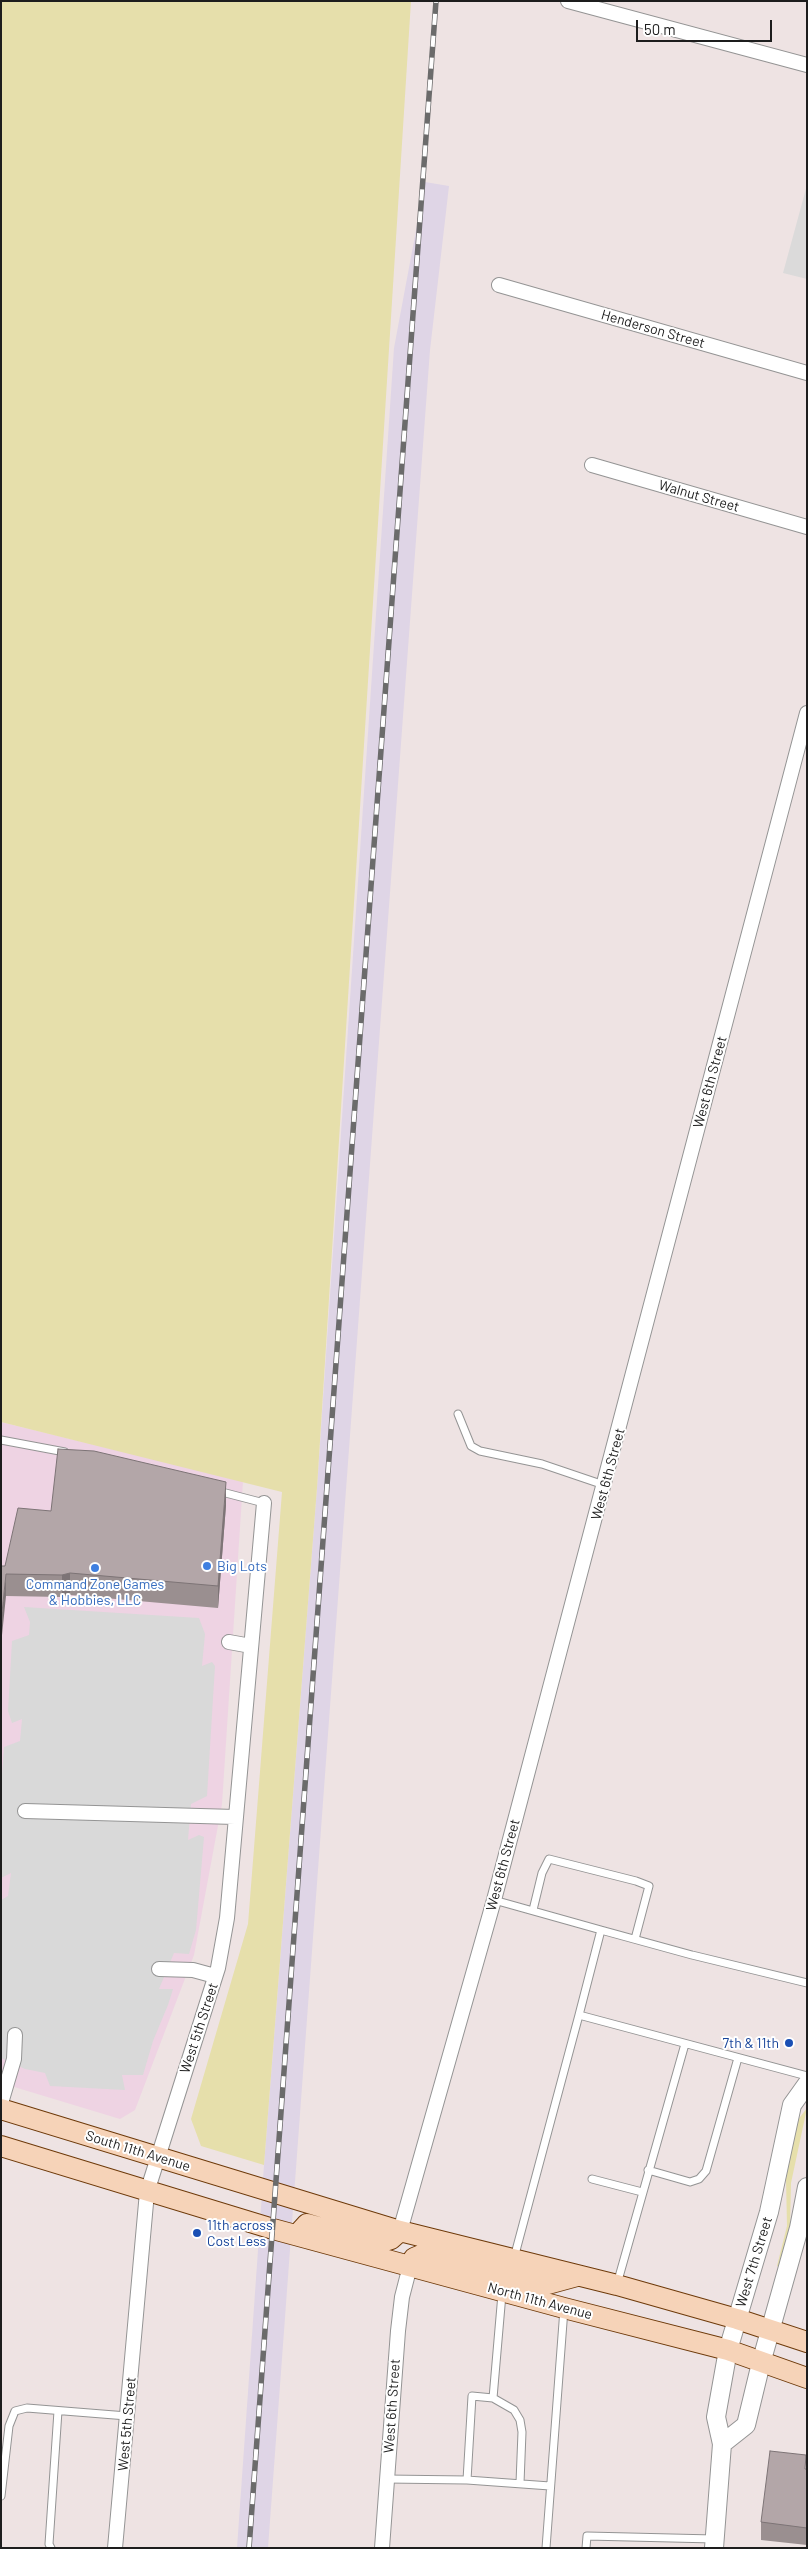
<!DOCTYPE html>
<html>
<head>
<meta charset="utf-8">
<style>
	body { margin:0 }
	#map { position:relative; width:808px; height:2549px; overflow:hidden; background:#eee3e3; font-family:Barlow,sans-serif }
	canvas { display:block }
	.frame { position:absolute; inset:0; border:2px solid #1d1d1d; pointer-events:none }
	.scale { position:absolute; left:636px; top:20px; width:136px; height:22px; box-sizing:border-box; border:2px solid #1d1d1d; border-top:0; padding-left:6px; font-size:15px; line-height:18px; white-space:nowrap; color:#1d1d1d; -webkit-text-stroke:4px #fff; paint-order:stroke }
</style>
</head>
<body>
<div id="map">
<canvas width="808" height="2549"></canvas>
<div class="frame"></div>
<div class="scale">50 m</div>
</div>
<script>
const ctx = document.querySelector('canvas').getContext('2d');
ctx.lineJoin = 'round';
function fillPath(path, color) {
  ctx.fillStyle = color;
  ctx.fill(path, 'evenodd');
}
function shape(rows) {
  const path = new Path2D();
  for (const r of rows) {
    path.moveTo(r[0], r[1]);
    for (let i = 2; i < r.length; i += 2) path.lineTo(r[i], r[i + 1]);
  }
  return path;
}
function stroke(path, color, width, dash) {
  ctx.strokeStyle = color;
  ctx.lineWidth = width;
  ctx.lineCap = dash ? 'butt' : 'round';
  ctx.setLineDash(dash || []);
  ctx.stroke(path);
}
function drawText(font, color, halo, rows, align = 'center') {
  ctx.font = font + ' Barlow,sans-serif';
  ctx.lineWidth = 4;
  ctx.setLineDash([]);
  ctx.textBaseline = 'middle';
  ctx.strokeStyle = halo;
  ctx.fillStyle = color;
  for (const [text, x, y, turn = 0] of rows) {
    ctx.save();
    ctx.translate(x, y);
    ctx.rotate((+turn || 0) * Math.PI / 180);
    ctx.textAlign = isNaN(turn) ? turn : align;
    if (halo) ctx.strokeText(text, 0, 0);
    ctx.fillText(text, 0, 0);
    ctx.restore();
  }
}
const residential = shape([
	[807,185,807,279,783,273]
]);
const commercial = shape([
	[1,1422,243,1481,222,1804,194,1955,135,2110,120,2119,1,2083]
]);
const industrial = shape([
	[425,182,449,186,430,350,268,2548,237,2548,264,2165,317,1488,394,348]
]);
const grass = shape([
	[1,1,411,1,317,1488,264,2165,201,2146,191,2119,248,1924,282,1492,1,1422],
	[807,2108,791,2183,790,2226,779,2267,777,2266,787,2226,786,2179,794,2125]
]);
const parking = shape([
	[24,1607,199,1618,205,1634,202,1666,212,1662,215,1666,207,1796,191,1804,188,1840,199,1835,204,1837,196,1930,189,1954,174,1953,159,1989,173,1989,168,2005,153,2041,143,2075,122,2075,125,2090,50,2086,45,2073,25,2069,1,2058,1,1900,8,1896,11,1873,1,1878,1,1788,4,1747,20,1741,22,1719,12,1723,8,1711,12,1641,29,1635,30,1622]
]);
const service = shape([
	[458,1414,471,1446,480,1451,542,1464,604,1485],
	[1,1440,65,1452],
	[218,1491,264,1503],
	[494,1900,601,1930,579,2015],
	[533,1910,542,1873,549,1859,636,1881,649,1886,635,1939],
	[601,1930,692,1955,807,1983],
	[648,2170,690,2182,699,2179,706,2171,738,2058],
	[592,2179,642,2192],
	[514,2258,579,2015,807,2076],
	[617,2284,685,2044],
	[493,2398,502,2294],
	[386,2479,467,2480,550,2486],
	[467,2480,472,2396,493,2398,514,2410,520,2420,522,2432,520,2483],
	[1,2496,9,2426,15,2411,27,2408,127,2416],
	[51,2548,49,2544,58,2411],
	[546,2548,564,2309],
	[586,2548,587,2536,714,2539]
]);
const minor = shape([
	[568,1,807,65],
	[499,285,807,373],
	[592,465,807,527],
	[229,1642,251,1646],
	[25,1811,235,1817],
	[159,1969,193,1970,215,1976],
	[1,2103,14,2059,15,2035],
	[400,2231,494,1900,807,713],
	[115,2548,147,2192,218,1968,227,1918,264,1503],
	[382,2548,398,2331,402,2297,410,2266]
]);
const tertiary = shape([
	[722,2444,746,2425,761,2363,799,2228,807,2187],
	[714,2548,722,2444,716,2417,728,2350,769,2212,792,2105,807,2084]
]);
const secondary = shape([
	[1,2109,400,2231,617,2285,737,2319,807,2342],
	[1,2146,273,2229,564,2308,728,2350,807,2378],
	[297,2235,307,2224,371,2241,382,2242,391,2239,400,2231],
	[410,2266,414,2258,428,2252,544,2285,577,2276]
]);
const rail = shape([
	[249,2548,436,1]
]);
const wall = shape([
	[226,1505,218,1608,70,1595,62,1597,6,1596,5,1566,51,1511],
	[806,2469,807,2545,761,2540,761,2522]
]);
const shadedWall = shape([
	[226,1482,226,1505,218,1608,218,1586],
	[70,1573,70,1595,62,1597,62,1575],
	[6,1574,6,1596,1,1645,1,1622]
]);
const building = shape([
	[58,1449,94,1451,226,1482,218,1586,70,1573,62,1575,6,1574,1,1622,1,1566,5,1566,18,1508,51,1511,58,1449],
	[770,2451,806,2455,805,2469,807,2469,807,2528,761,2522,770,2451]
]);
const markers = [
	[207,1566,5,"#3f7fe0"],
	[95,1568,5,"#3f7fe0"],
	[789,2043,5,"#1a4fb4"],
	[197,2233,5,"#1a4fb4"]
];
const streetNames = [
	["Henderson Street",653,329,16],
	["Walnut Street",699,496,16],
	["West 6th Street",710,1082,-75],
	["West 6th Street",608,1474,-75],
	["West 6th Street",503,1865,-75],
	["West 5th Street",199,2028,-72],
	["South 11th Avenue",138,2151,17],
	["West 7th Street",754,2262,-73],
	["North 11th Avenue",540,2301,15],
	["West 6th Street",392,2406,-86],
	["West 5th Street",127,2424,-85]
];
const shopNames = [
	["Big Lots",217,1566],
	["Command Zone Games",95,1584,"center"],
	["& Hobbies, LLC",95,1600,"center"]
];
const transitNames = [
	["7th & 11th",779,2043],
	["11th across",207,2225,"left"],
	["Cost Less",207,2241,"left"]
];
fillPath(residential, '#dbdada');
fillPath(commercial, '#eed3e3');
fillPath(industrial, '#dfd5e6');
fillPath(grass, '#e6dfab');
fillPath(parking, '#d9d9d9');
stroke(service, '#949494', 9);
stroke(minor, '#949494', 16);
stroke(tertiary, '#949494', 20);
stroke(secondary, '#6e3a0a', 22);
stroke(service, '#fff', 7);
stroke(minor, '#fff', 14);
stroke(tertiary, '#fff', 18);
stroke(secondary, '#f6d3b8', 20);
stroke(rail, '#6b6b6b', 5.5);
stroke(rail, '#fff', 4, [11]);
fillPath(wall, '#9a8f90');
fillPath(shadedWall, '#7d7476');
fillPath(building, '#b3a6a8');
stroke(building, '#7d7476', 1);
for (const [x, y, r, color] of markers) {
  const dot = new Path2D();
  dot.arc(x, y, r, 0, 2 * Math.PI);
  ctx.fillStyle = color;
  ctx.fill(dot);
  stroke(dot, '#fff', 2);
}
drawText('14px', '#1d1d1d', '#fff', streetNames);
drawText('14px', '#366cbe', '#fff', shopNames, 'left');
drawText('14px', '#164399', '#fff', transitNames, 'right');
</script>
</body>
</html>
